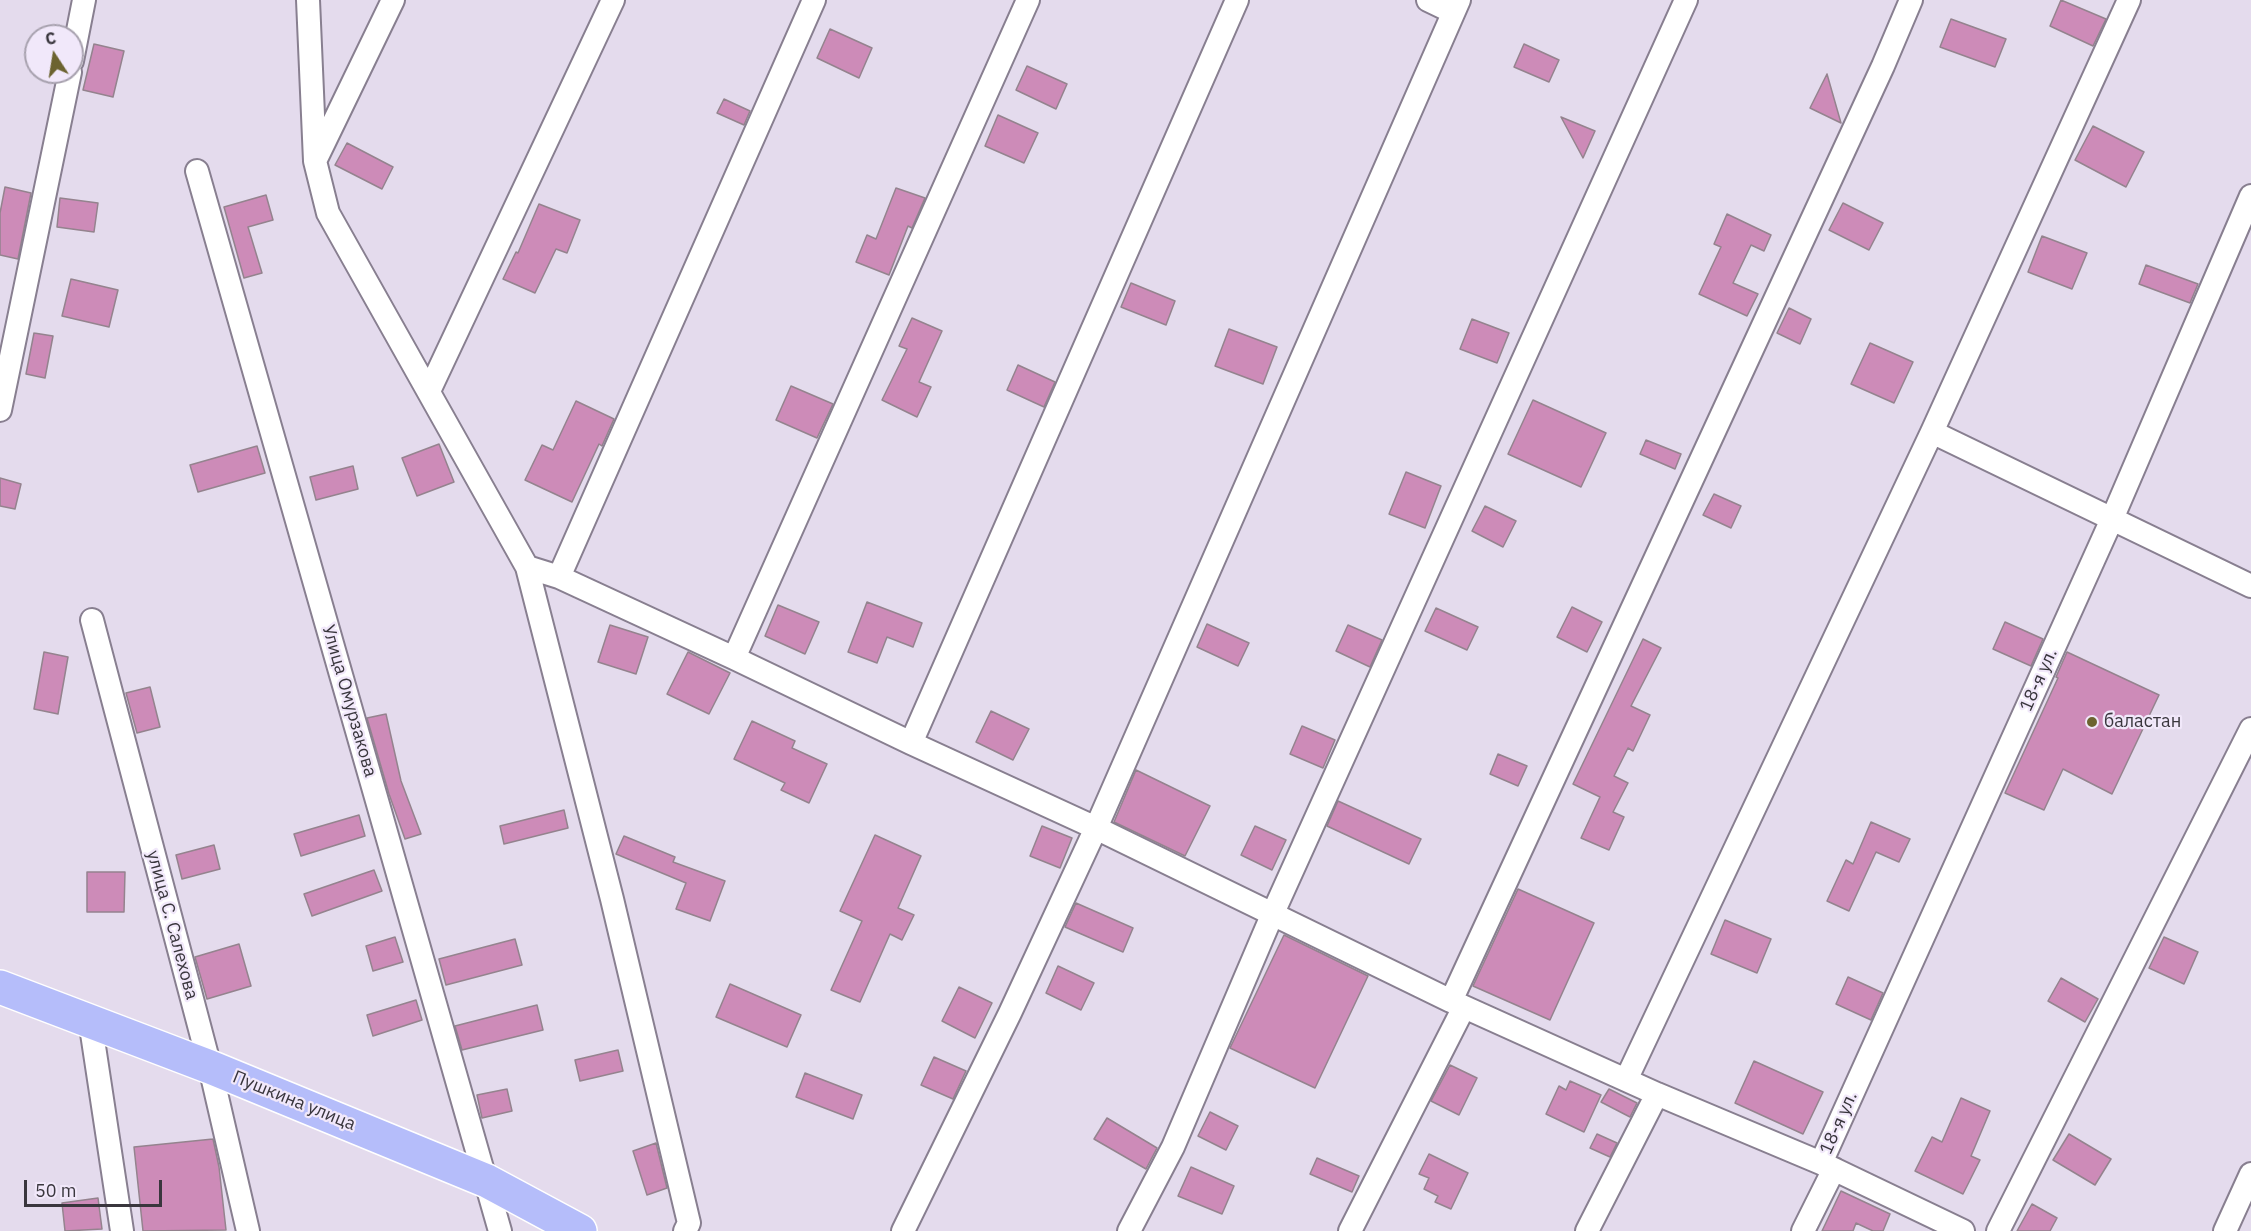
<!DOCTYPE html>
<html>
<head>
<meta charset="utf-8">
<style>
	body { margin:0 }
	#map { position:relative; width:2251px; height:1231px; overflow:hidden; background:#e4dbed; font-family:"IBM Plex Sans",sans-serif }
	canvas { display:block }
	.north { position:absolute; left:24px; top:24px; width:60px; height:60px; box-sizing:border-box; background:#f1e8fa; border:2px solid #a7a1ae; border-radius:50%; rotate:348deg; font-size:16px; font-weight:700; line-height:24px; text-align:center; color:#39363d }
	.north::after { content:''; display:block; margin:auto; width:21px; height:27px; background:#6c6330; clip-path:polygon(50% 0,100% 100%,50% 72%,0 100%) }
	.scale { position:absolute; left:24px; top:1180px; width:138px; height:27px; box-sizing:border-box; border:3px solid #39363d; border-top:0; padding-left:8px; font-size:18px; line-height:21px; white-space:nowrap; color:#39363d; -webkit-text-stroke:4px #f1e8fa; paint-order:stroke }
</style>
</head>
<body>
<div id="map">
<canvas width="2251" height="1231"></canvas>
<div class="north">С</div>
<div class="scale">50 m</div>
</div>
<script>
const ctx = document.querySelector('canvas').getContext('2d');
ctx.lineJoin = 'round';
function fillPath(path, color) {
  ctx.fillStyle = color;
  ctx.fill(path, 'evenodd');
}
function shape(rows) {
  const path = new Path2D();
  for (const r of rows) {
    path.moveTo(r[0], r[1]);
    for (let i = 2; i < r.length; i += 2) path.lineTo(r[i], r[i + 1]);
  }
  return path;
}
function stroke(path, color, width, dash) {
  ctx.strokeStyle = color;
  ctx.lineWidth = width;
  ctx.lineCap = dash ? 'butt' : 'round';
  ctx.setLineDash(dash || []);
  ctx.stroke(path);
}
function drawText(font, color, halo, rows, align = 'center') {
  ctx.font = font + ' "IBM Plex Sans",sans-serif';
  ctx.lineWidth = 4.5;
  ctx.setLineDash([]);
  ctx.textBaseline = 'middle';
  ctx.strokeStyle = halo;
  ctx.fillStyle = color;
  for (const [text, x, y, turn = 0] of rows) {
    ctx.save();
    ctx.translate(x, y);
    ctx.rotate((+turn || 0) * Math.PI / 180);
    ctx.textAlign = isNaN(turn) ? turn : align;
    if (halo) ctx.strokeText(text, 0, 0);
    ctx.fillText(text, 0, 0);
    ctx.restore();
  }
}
const building = shape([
	[2061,0,2106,19,2093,46,2050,26,2061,0],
	[1951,19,2006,39,1995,67,1940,47,1951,19],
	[830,29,872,48,859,78,817,58,830,29],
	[94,44,124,51,113,97,83,90,94,44],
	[1524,44,1559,60,1549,82,1514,67,1524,44],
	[1027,66,1067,84,1056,109,1016,90,1027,66],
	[1827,74,1841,123,1810,108,1827,74],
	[724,99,750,111,744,125,717,113,724,99],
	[998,115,1038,133,1024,163,985,146,998,115],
	[1561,117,1595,131,1583,158,1561,117],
	[2093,126,2144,152,2126,187,2075,160,2093,126],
	[347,143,393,167,382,189,335,165,347,143],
	[5,187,31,193,18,259,0,255,0,213,5,187],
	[896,188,925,198,912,228,908,226,889,275,856,262,867,235,876,239,896,188],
	[266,195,273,220,248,227,262,273,244,278,224,207,266,195],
	[60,198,98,203,94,232,57,227,60,198],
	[1843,203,1883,223,1869,250,1829,230,1843,203],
	[539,204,580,220,567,253,556,249,535,293,503,279,516,252,518,253,539,204],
	[1727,214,1771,235,1764,251,1751,245,1733,283,1758,294,1747,316,1699,294,1721,247,1714,244,1727,214],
	[2042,236,2087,253,2072,289,2028,272,2042,236],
	[2146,265,2198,284,2190,303,2139,284,2146,265],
	[71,279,118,290,109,327,62,316,71,279],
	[1131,283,1175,301,1166,325,1121,307,1131,283],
	[1789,308,1811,319,1800,344,1777,333,1789,308],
	[912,318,942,331,919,382,931,387,917,417,882,400,907,349,899,346,912,318],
	[1472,319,1509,333,1497,363,1460,349,1472,319],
	[1229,329,1277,347,1263,384,1215,366,1229,329],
	[34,333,53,336,45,378,26,374,34,333],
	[1870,343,1913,362,1894,403,1851,384,1870,343],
	[1018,365,1055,382,1044,407,1007,390,1018,365],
	[791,386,833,404,817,438,776,420,791,386],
	[1533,400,1606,433,1581,487,1508,454,1533,400],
	[576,401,614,419,602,446,599,444,572,502,525,480,542,445,553,450,576,401],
	[1646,440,1681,454,1675,469,1640,454,1646,440],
	[439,444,454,482,417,496,402,458,439,444],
	[257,446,265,473,198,492,190,465,257,446],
	[353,466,358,489,316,500,310,477,353,466],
	[1406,472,1441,486,1425,528,1389,514,1406,472],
	[0,478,21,484,15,509,0,506,0,478],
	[1714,494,1741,506,1731,528,1703,515,1714,494],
	[1485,506,1516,521,1503,547,1472,531,1485,506],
	[867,602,922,623,913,647,887,637,877,663,848,652,867,602],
	[778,605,819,622,805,654,765,636,778,605],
	[1572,607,1602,622,1587,652,1557,637,1572,607],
	[1436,608,1478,627,1467,650,1425,631,1436,608],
	[2005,622,2043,639,2031,666,1993,649,2005,622],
	[1207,624,1249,643,1238,666,1197,647,1207,624],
	[610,625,648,637,636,674,598,662,610,625],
	[1348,625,1382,640,1370,667,1336,651,1348,625],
	[1643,639,1661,648,1631,706,1650,715,1633,751,1628,748,1614,776,1628,783,1613,812,1624,817,1609,850,1581,838,1600,797,1573,784,1643,639],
	[44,652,68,657,58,714,34,709,44,652],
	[688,652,730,673,709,714,667,694,688,652],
	[2067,652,2159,695,2112,794,2063,769,2044,810,2005,793,2058,678,2056,677,2067,652],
	[150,687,160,727,137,733,126,693,150,687],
	[991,711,1029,729,1013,760,976,742,991,711],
	[386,714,401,781,421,834,405,839,389,794,367,718,386,714],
	[752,721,795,741,792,748,827,764,809,803,781,790,785,783,734,759,752,721],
	[1302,726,1335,740,1323,768,1290,754,1302,726],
	[1498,754,1527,766,1518,786,1490,774,1498,754],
	[1136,770,1210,806,1185,856,1114,822,1136,770],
	[1338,801,1421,839,1409,864,1327,826,1338,801],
	[564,810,568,828,504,844,500,826,564,810],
	[359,815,365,836,301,856,294,834,359,815],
	[1871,822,1910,839,1899,862,1876,852,1849,911,1827,901,1846,860,1853,864,1871,822],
	[1042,826,1072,838,1060,868,1030,856,1042,826],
	[1255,826,1286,840,1272,870,1241,855,1255,826],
	[875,835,921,856,898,908,914,915,902,940,890,934,860,1002,831,990,862,921,840,911,875,835],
	[624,836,675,857,673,862,725,881,710,921,676,909,686,883,616,854,624,836],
	[214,845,220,869,182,879,176,855,214,845],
	[374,870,382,891,312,916,304,894,374,870],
	[87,872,125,872,124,912,87,912,87,872],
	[1518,889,1594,923,1550,1020,1473,986,1518,889],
	[1076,903,1133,928,1123,952,1065,927,1076,903],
	[1725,920,1771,939,1757,973,1711,954,1725,920],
	[1284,935,1368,976,1315,1088,1230,1048,1284,935],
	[395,937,403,962,373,971,366,946,395,937],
	[2164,937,2198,952,2184,984,2149,968,2164,937],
	[515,939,522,965,446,985,439,959,515,939],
	[239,944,251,986,207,999,195,957,239,944],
	[1058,966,1094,983,1081,1010,1046,993,1058,966],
	[1848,977,1883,993,1871,1020,1836,1004,1848,977],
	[2061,978,2098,999,2085,1022,2048,1001,2061,978],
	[730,984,801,1015,787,1047,716,1017,730,984],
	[959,987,992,1003,975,1038,942,1021,959,987],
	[416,1000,422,1020,373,1036,367,1015,416,1000],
	[537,1005,543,1030,462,1050,455,1026,537,1005],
	[618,1050,623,1071,580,1081,575,1060,618,1050],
	[934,1057,966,1071,953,1099,921,1085,934,1057],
	[1754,1061,1823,1092,1803,1134,1735,1103,1754,1061],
	[1450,1065,1477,1078,1459,1115,1431,1101,1450,1065],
	[805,1073,862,1095,853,1119,796,1097,805,1073],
	[1570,1081,1601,1095,1584,1132,1546,1114,1559,1086,1566,1090,1570,1081],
	[507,1089,512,1111,482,1118,477,1095,507,1089],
	[1609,1089,1637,1103,1630,1117,1601,1102,1609,1089],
	[1961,1098,1990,1111,1971,1156,1980,1160,1963,1194,1915,1171,1932,1137,1942,1142,1961,1098],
	[1210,1112,1238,1126,1226,1150,1198,1136,1210,1112],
	[1107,1118,1157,1148,1146,1169,1094,1139,1107,1118],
	[1597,1134,1617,1143,1610,1157,1590,1148,1597,1134],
	[2069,1134,2111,1159,2095,1185,2053,1160,2069,1134],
	[213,1139,219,1167,226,1230,143,1231,134,1147,213,1139],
	[656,1143,667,1188,647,1195,633,1151,656,1143],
	[1429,1154,1468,1173,1451,1209,1435,1202,1438,1196,1424,1189,1429,1178,1419,1174,1429,1154],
	[1317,1158,1359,1176,1352,1192,1310,1174,1317,1158],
	[1191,1167,1234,1186,1222,1214,1178,1196,1191,1167],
	[1841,1191,1890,1214,1883,1231,1873,1231,1856,1223,1853,1231,1822,1231,1841,1191],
	[98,1198,102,1229,65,1231,62,1203,98,1198],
	[2032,1204,2057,1218,2050,1231,2017,1231,2032,1204]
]);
const street = shape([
	[308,0,315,161,328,213,527,567,612,899,689,1223,685,1231],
	[1428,0,1453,12],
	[72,61,84,0],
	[317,157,393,0],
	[197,171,500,1231],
	[429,391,613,0],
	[0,410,70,72],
	[1932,432,2251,586],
	[527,567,559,577,734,658,911,743,1096,828,1451,1001,1657,1094,1821,1163,1963,1231],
	[559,577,814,0],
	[92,620,210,1067,248,1231],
	[734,658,1028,0],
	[911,743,1237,0],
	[1451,1001,1883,66,1911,0],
	[90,1020,122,1231],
	[1626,1080,1932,432,2129,0],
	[1821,1163,2112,519,2251,196],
	[903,1231,1010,1013,1096,828,1459,0],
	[1129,1231,1173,1147,1273,913,1686,0],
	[1350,1231,1464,1007],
	[1587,1231,1657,1094],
	[1803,1231,1834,1169],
	[1998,1231,2251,729],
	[2225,1231,2251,1174]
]);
const highway = shape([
	[0,987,210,1067,487,1181,580,1231]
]);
const markers = [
	[2092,722,6,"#6c6330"]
];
const streetNames = [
	["18-я ул.",2039,680,-66],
	["Улица Омурзакова",349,701,74],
	["улица С. Салехова",172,925,75],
	["Пушкина улица",294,1101,22],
	["18-я ул.",1839,1123,-66]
];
const poiNames = [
	["баластан",2104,722]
];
fillPath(building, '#cd8bb8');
stroke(building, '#94838e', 1.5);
stroke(street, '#887f90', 26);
stroke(highway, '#fff', 36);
stroke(street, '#fff', 22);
stroke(highway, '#b5bdfa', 33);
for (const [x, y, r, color] of markers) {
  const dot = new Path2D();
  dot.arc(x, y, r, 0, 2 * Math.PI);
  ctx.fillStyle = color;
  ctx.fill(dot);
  stroke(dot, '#f1e8fa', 2);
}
drawText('18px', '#39363d', '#f1e8fa', streetNames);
drawText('18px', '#39363d', '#f1e8fa', poiNames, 'left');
</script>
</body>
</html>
